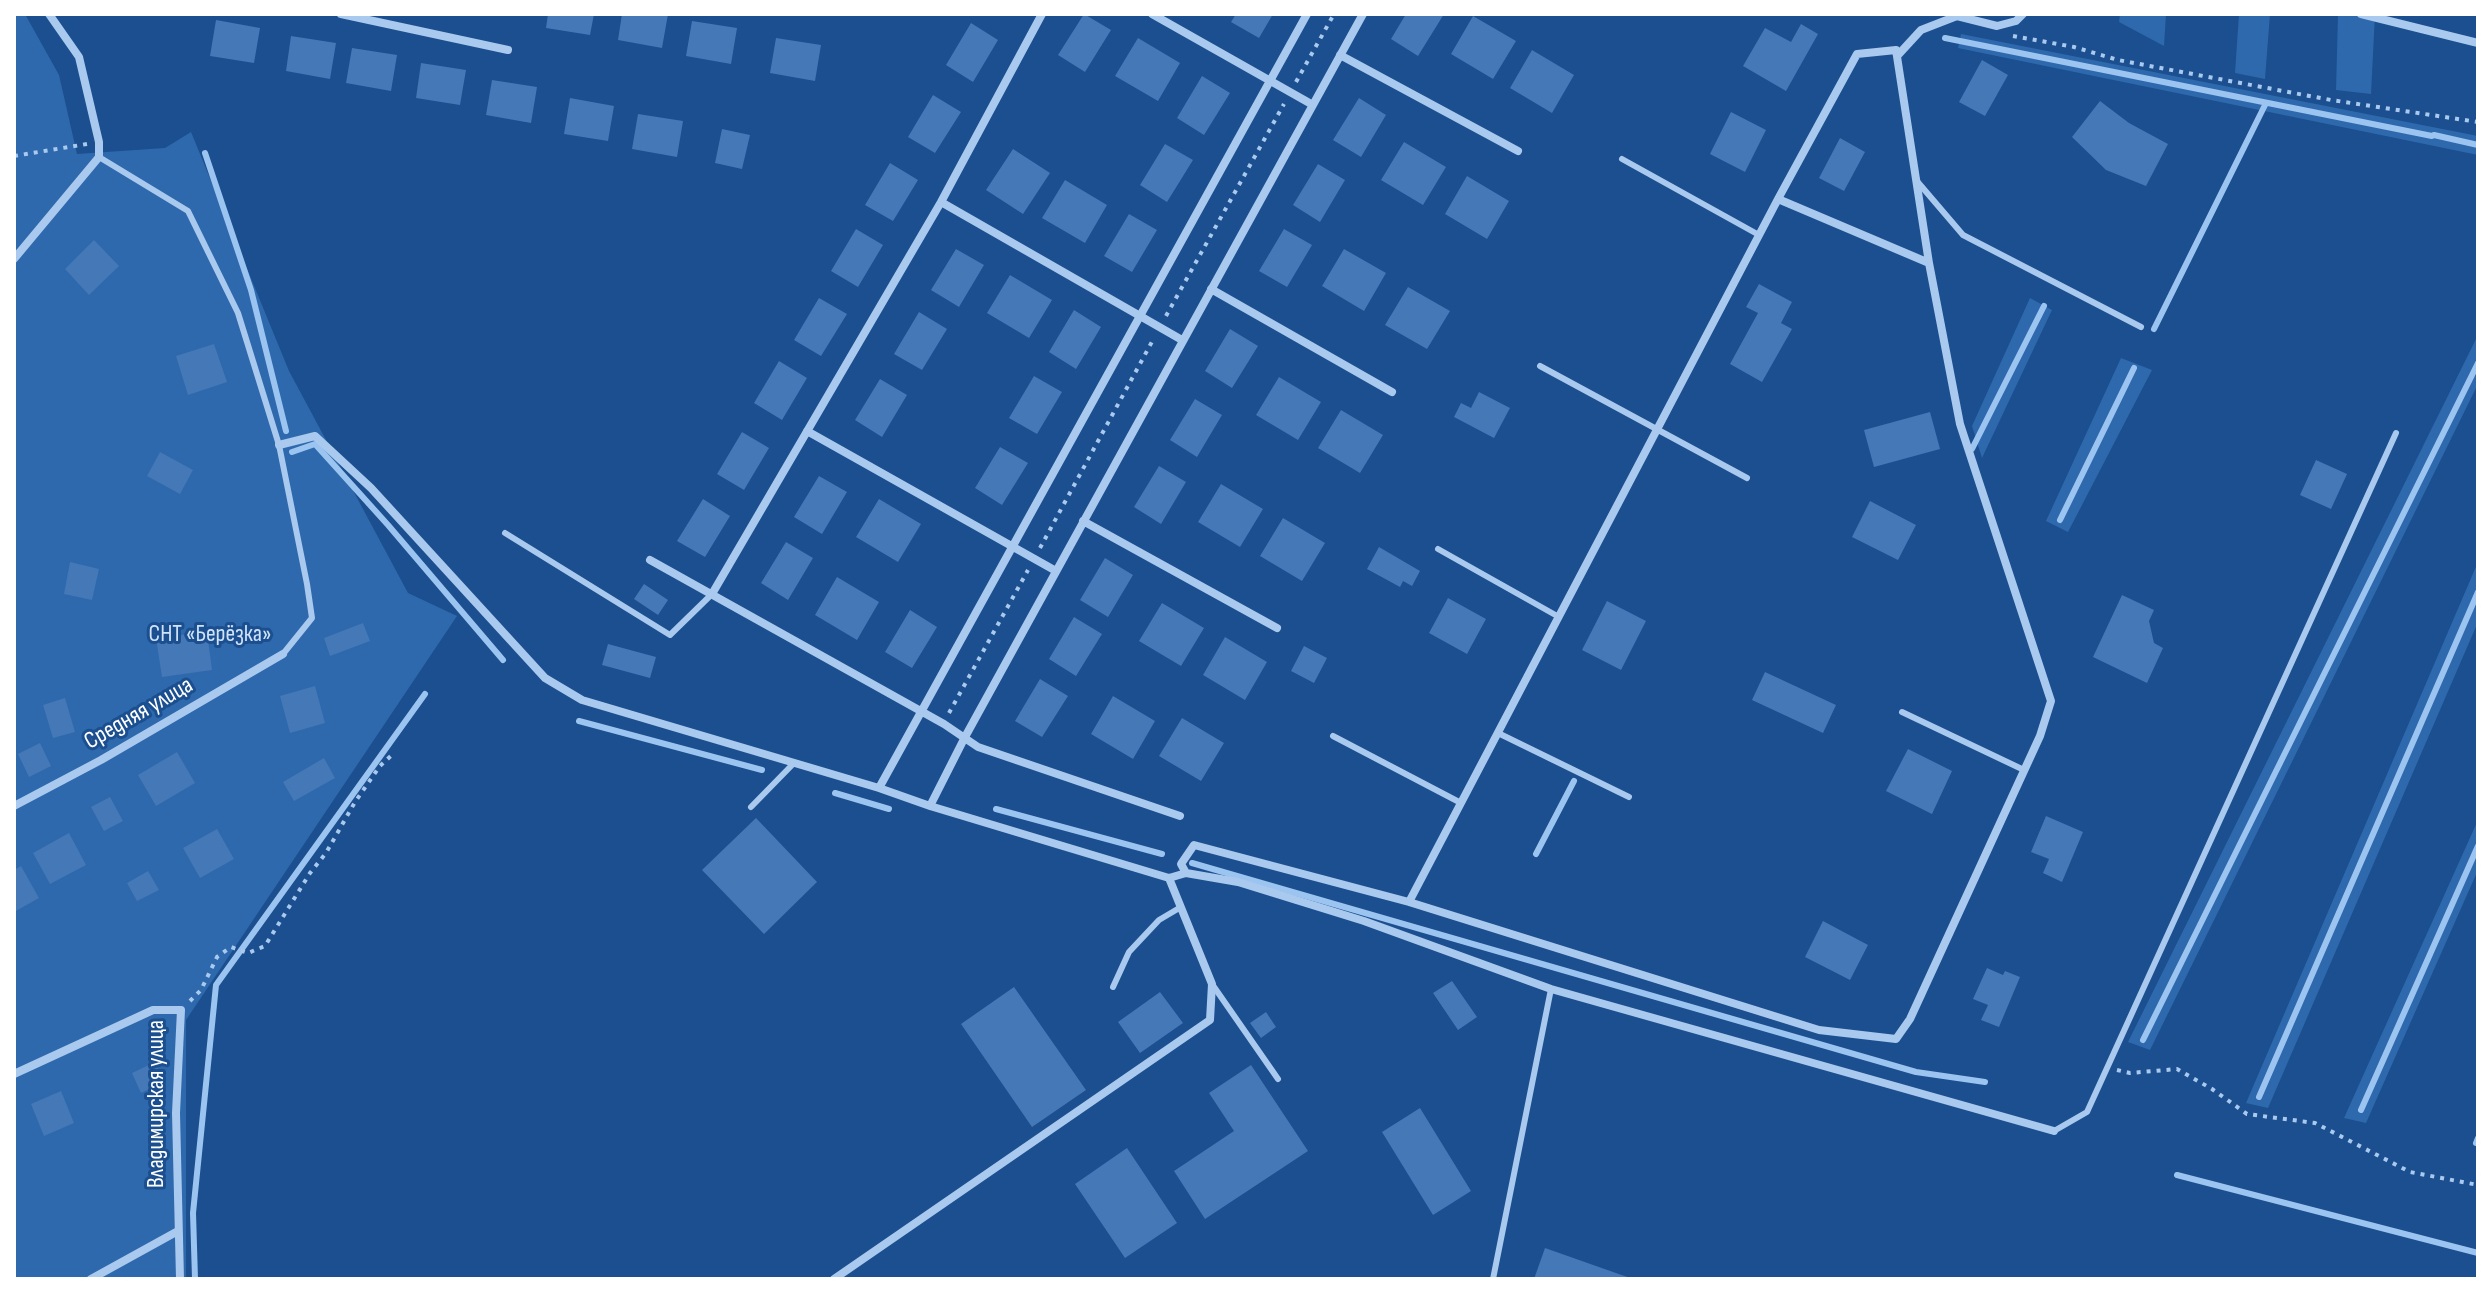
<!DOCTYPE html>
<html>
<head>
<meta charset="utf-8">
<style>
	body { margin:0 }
	#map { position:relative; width:2492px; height:1293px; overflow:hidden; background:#1b4f8f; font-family:"Sofia Sans Condensed",sans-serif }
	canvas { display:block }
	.frame { position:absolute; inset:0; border:16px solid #fff; pointer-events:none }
</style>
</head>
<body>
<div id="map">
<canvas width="2492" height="1293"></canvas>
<div class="frame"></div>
</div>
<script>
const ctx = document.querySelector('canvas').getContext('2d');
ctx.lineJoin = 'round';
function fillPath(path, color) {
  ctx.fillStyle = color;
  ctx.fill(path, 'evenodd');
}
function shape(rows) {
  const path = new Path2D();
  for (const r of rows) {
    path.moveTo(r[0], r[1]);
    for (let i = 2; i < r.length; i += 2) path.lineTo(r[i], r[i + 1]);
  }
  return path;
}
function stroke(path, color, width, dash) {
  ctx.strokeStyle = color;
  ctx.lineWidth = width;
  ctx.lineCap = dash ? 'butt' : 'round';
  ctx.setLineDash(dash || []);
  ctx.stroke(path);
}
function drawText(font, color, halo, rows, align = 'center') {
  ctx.font = font + ' "Sofia Sans Condensed",sans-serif';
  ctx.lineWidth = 6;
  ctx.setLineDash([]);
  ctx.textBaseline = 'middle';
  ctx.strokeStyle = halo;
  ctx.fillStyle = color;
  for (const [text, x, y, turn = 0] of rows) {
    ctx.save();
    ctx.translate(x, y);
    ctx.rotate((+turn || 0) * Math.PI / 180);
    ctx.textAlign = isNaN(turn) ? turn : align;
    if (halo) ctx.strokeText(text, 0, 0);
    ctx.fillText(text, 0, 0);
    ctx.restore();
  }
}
const green = shape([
	[14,14,25,14,59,75,77,154,165,148,191,132,289,371,408,593,457,616,186,1020,186,1279,14,1279],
	[2120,14,2166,14,2164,46,2119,22],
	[2239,14,2270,14,2265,79,2235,73],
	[2338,14,2375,14,2371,94,2336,90],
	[1961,34,2478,136,2478,155,1958,48],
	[2030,298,2052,310,1982,458,1972,426],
	[2478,335,2478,384,2150,1050,2128,1042],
	[2121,358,2152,370,2068,532,2046,521],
	[2478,562,2478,622,2268,1108,2246,1103],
	[2478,820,2478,870,2366,1123,2344,1118]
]);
const stream = shape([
	[1945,38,2432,136],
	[2434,135,2478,145],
	[205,153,251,290,286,431],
	[2154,329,2266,103],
	[1972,449,2044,306],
	[292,452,315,444,388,525,503,660],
	[2060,520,2134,368],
	[579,721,762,770],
	[835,793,889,809],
	[996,809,1162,854],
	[1536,854,1574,781],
	[1192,863,1916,1072,1985,1082],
	[2143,1040,2478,363],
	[2259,1097,2478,592],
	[2361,1110,2478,846],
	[2476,1143,2478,1138],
	[2177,1175,2478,1253],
	[195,1279,193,1213,216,985,425,694]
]);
const building = shape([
	[548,14,594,14,590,35,546,28],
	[622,14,668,14,662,48,618,40],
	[1084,14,1111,30,1085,72,1058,55],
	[1236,14,1273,14,1259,38,1231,22],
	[1406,14,1444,14,1418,56,1391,39],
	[1473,16,1516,41,1493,79,1451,54],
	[216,20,260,28,254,63,210,56],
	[692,21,737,28,731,64,686,56],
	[971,23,998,40,973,82,946,65],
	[1801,24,1818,34,1786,91,1743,66,1765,28,1791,42],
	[291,36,336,43,330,79,286,71],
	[776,38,821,45,815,81,770,73],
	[1138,38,1180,63,1158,101,1115,76],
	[352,48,397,55,391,91,346,83],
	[1532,50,1574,75,1552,113,1510,88],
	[1982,60,2008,75,1985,116,1959,102],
	[421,63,466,70,460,105,416,98],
	[1202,76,1230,93,1204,135,1177,118],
	[492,80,537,87,531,123,486,115],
	[933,95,961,112,935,153,908,137],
	[570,98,614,106,608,141,564,134],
	[1359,98,1386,115,1361,157,1333,140],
	[2100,101,2129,123,2168,144,2146,186,2106,170,2072,137],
	[1731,112,1766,130,1745,172,1710,154],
	[638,114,683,121,677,157,632,149],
	[722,129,750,135,742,169,715,163],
	[1840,138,1865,152,1844,191,1819,178],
	[1404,142,1446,167,1423,205,1381,180],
	[1165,144,1193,160,1167,202,1140,185],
	[1013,149,1050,173,1023,214,986,190],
	[890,163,918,180,893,221,865,205],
	[1318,164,1345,180,1320,222,1293,205],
	[1467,176,1509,201,1487,239,1445,214],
	[1065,180,1107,205,1085,243,1042,218],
	[1129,214,1157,230,1132,272,1104,256],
	[856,229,883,245,858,287,831,271],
	[1284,229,1312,245,1287,287,1259,271],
	[94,240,119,266,89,295,65,269],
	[956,249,984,265,959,307,931,290],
	[1344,249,1386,273,1364,311,1322,286],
	[1010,275,1052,300,1029,338,987,313],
	[1759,284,1792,302,1781,323,1792,329,1762,382,1730,364,1758,313,1746,307],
	[1408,287,1450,311,1427,349,1385,325],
	[819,298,847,314,821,356,794,340],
	[1074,310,1101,327,1076,369,1049,352],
	[919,312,947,329,922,370,894,354],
	[1230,329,1258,346,1232,388,1205,371],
	[214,344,227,382,188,395,176,356],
	[779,361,807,378,782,420,754,403],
	[1034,376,1062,392,1037,434,1009,418],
	[1279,377,1321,402,1298,440,1256,415],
	[880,379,907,395,882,437,855,420],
	[1479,392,1510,408,1494,438,1454,417,1461,403,1471,408],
	[1195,399,1222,415,1197,457,1170,440],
	[1341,410,1383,435,1360,473,1318,448],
	[1930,412,1940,449,1874,467,1864,430],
	[742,432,769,448,744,490,717,474],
	[1000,447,1028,463,1002,505,975,488],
	[160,452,193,470,180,494,147,476],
	[2316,460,2347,474,2331,509,2300,495],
	[1159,466,1186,482,1161,524,1134,507],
	[819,476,847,492,822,534,794,517],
	[1221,484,1263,509,1240,547,1198,522],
	[703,499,730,516,705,557,677,541],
	[879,499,921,524,898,562,856,537],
	[1870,501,1916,525,1898,560,1852,537],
	[1283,518,1325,543,1302,581,1260,556],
	[786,542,813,558,788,600,761,583],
	[1379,547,1420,571,1412,586,1403,581,1400,587,1367,569],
	[1105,558,1133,575,1108,617,1080,600],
	[70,562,99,569,92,600,64,594],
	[837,577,879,602,857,640,815,615],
	[644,584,668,600,658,615,634,599],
	[2122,595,2154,610,2149,621,2154,643,2163,648,2147,683,2093,657],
	[1448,598,1486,619,1467,654,1429,633],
	[1607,601,1646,621,1621,670,1582,650],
	[1162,603,1204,628,1181,666,1139,641],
	[910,610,937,627,912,668,885,652],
	[1074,617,1102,634,1076,676,1049,659],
	[363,623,370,641,330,656,324,638],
	[207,632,212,670,162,677,156,638],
	[1225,637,1267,662,1245,700,1203,675],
	[608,644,656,657,650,678,602,665],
	[1304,646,1327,658,1314,683,1291,671],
	[1765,672,1836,705,1823,733,1752,700],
	[1040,679,1068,696,1042,737,1015,721],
	[315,686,325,723,290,733,280,696],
	[1113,696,1155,721,1133,759,1091,734],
	[65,698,75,732,53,738,43,705],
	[1182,718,1224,743,1201,781,1159,756],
	[40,743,51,766,29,777,18,754],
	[1908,749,1952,771,1932,814,1886,791],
	[177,752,195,783,156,806,138,775],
	[324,758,335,778,294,801,283,782],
	[110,797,123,821,104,831,91,807],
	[2046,816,2083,832,2062,882,2043,873,2049,859,2031,852],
	[756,818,817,882,764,934,702,870],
	[217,829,234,859,200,878,183,848],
	[69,833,86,865,50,884,33,853],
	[21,866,39,898,14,912,14,870],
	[148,871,159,890,137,901,127,883],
	[1823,921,1868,945,1850,980,1805,957],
	[1987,968,2003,975,2005,971,2020,977,1999,1027,1981,1020,1988,1005,1973,999],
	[1452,981,1477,1017,1458,1030,1433,993],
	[1014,987,1086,1090,1032,1127,961,1024],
	[1160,992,1183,1023,1140,1053,1118,1022],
	[1266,1012,1276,1027,1261,1038,1250,1023],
	[155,1062,164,1082,141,1093,132,1073],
	[1251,1065,1308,1151,1205,1219,1174,1171,1234,1131,1209,1093],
	[61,1091,74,1123,44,1136,31,1104],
	[1420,1108,1471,1191,1433,1215,1382,1132],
	[1127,1148,1177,1223,1125,1258,1075,1184],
	[1545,1248,1633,1279,1534,1279]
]);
const path = shape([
	[2013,36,2074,47,2118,60,2331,100,2478,122],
	[1296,82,1334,14],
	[14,156,87,144],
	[1166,316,1284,104],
	[1040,548,1154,338],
	[949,713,1028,570],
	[190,1001,201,990,217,957,231,947,248,953,265,946,310,873,326,853,355,802,380,766,393,754],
	[2117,1070,2130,1073,2177,1069,2212,1089,2247,1114,2315,1123,2410,1172,2478,1185]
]);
const service = shape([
	[99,157,188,211,238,313,279,445,307,584,312,618,283,654],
	[1622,159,1759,235],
	[1916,180,1963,235,2141,327],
	[1540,366,1747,478],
	[505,533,670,635,712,594],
	[1438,549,1559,617],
	[1902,712,2024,770],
	[1498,733,1629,797],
	[1333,736,1461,803],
	[751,807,794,763],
	[1212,984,1278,1079],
	[1113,987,1129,952,1159,920,1181,907],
	[2054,1131,2087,1112,2396,433],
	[1493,1279,1551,989]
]);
const minor = shape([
	[341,14,508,50],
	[1152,14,1313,105],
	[2361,14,2478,43],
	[1340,55,1518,151],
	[1898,55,1921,30,1957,16,1997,26,2016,21,2023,14],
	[941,202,1182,340],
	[14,259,99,157,99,142,79,57,49,14],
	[1211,289,1392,392],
	[807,431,1056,571],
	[279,445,315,436,371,488,545,678,582,700,879,788,930,806,1169,878,1186,873,1181,864,1194,845,1409,902,1819,1030,1896,1039,1910,1019,2040,736,2051,701,1960,424,1929,263,1778,199],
	[1083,521,1277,628],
	[650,560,944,724,978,747,1180,816],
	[712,594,941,202,1042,14],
	[879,788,1307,14],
	[14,806,101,760,283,654],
	[930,806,965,737,1363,14],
	[1186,873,1238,882,1364,921,1551,989,2054,1131],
	[1409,902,1778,199,1857,54,1896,50,1929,263],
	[14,1074,153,1010,181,1010,176,1113,180,1279],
	[91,1279,178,1231],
	[834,1279,1210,1020,1212,984,1169,878]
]);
const parkNames = [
	["СНТ «Берёзка»",210,635]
];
const streetNames = [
	["Средняя улица",139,714,-30],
	["Владимирская улица",157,1104,-90]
];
fillPath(green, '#2e69ad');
stroke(stream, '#9cc4f0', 6);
fillPath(building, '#4478b7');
stroke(path, '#a9c9ee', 4, [4, 6]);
stroke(service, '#a9c9ee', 6);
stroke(minor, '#a9c9ee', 8);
drawText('24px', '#cfe3fa', '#1b4f8f', parkNames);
drawText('24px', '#fff', '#1b4f8f', streetNames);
</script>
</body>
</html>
